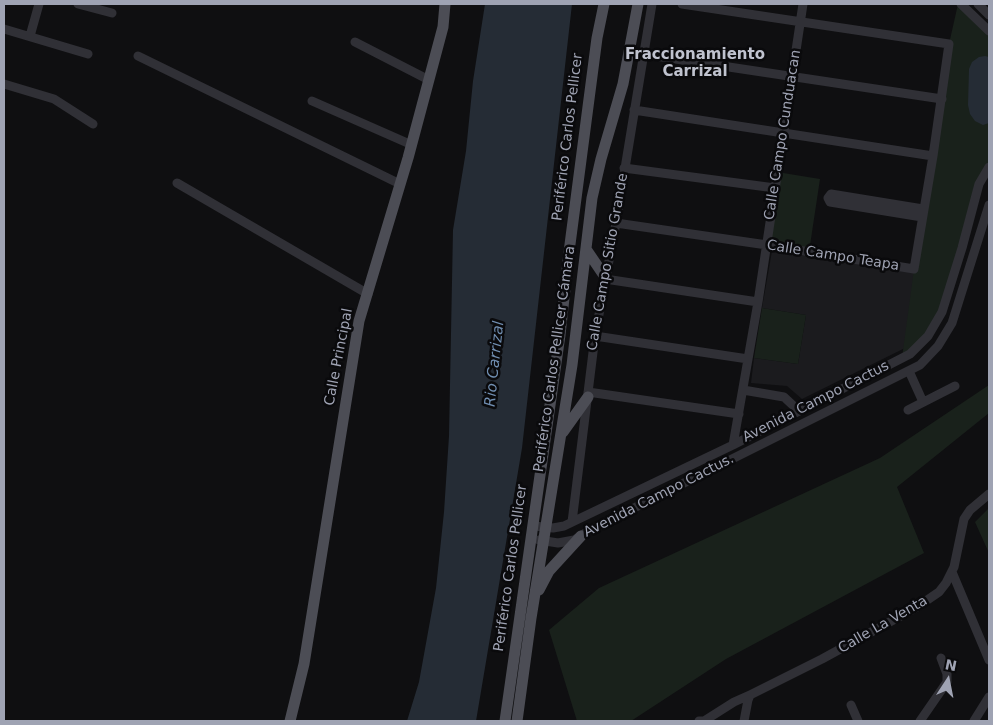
<!DOCTYPE html>
<html>
<head>
<meta charset="utf-8">
<style>
	body { margin:0 }
	#map { position:relative; width:993px; height:725px; overflow:hidden; background:#0f0f11; font-family:"DejaVu Sans",sans-serif }
	canvas { display:block }
	.frame { position:absolute; inset:0; border:5px solid #9fa3b3; pointer-events:none }
	.north { position:absolute; left:923px; top:655px; width:50px; height:50px; -webkit-text-stroke:4px #0a0a0c; paint-order:stroke; rotate:11deg; font-size:14px; font-weight:700; line-height:20px; text-align:center; color:#9fa3b3 }
	.north::after { content:''; display:block; margin:auto; width:18px; height:22px; background:#9fa3b3; clip-path:polygon(50% 0,100% 100%,50% 72%,0 100%) }
</style>
</head>
<body>
<div id="map">
<canvas width="993" height="725"></canvas>
<div class="frame"></div>
<div class="north">N</div>
</div>
<script>
const ctx = document.querySelector('canvas').getContext('2d');
ctx.lineJoin = 'round';
function fillPath(path, color) {
  ctx.fillStyle = color;
  ctx.fill(path, 'evenodd');
}
function shape(rows) {
  const path = new Path2D();
  for (const r of rows) {
    path.moveTo(r[0], r[1]);
    for (let i = 2; i < r.length; i += 2) path.lineTo(r[i], r[i + 1]);
  }
  return path;
}
function stroke(path, color, width, dash) {
  ctx.strokeStyle = color;
  ctx.lineWidth = width;
  ctx.lineCap = dash ? 'butt' : 'round';
  ctx.setLineDash(dash || []);
  ctx.stroke(path);
}
function drawText(font, color, halo, rows, align = 'center') {
  ctx.font = font + ' "DejaVu Sans",sans-serif';
  ctx.lineWidth = 5;
  ctx.setLineDash([]);
  ctx.textBaseline = 'middle';
  ctx.strokeStyle = halo;
  ctx.fillStyle = color;
  for (const [text, x, y, turn = 0] of rows) {
    ctx.save();
    ctx.translate(x, y);
    ctx.rotate((+turn || 0) * Math.PI / 180);
    ctx.textAlign = isNaN(turn) ? turn : align;
    if (halo) ctx.strokeText(text, 0, 0);
    ctx.fillText(text, 0, 0);
    ctx.restore();
  }
}
const built = shape([
	[772,251,916,273,907,347,802,399,787,386,751,383,754,358,798,364,806,315,762,308]
]);
const green = shape([
	[958,4,989,31,989,167,937,321,902,358,914,269,949,44],
	[777,172,820,179,809,252,767,245],
	[762,308,806,315,798,364,754,358],
	[989,385,989,413,897,487,924,553,726,659,631,721,577,721,549,630,599,588,880,458],
	[989,508,989,553,975,522]
]);
const water = shape([
	[485,4,572,4,522,448,476,721,407,721,419,682,436,588,444,512,449,436,453,230,466,151,473,81],
	[985,56,989,57,989,123,983,125,975,121,970,114,968,105,969,69,972,62,979,57]
]);
const minor = shape([
	[78,4,112,13],
	[961,4,989,31],
	[978,4,989,15],
	[4,29,88,54],
	[30,36,39,4],
	[355,42,429,80],
	[629,52,942,99],
	[138,56,400,184],
	[4,84,54,99,93,124],
	[312,101,412,145],
	[634,110,933,156],
	[624,168,775,188],
	[177,183,368,294],
	[922,217,830,202,828,198,831,194,923,209],
	[616,223,767,245,914,269,933,156,949,44,682,4],
	[605,279,758,302],
	[595,336,748,359],
	[909,371,923,402],
	[743,390,784,397,798,410],
	[588,392,739,414],
	[908,410,955,386],
	[733,445,758,302,803,4],
	[572,522,595,336,616,223,652,4],
	[534,526,553,528,564,526,733,445,910,354,928,336,942,312,962,248,979,184,989,167],
	[539,540,558,543,574,540,590,530,920,365,938,346,952,323,989,205],
	[952,572,989,660],
	[851,705,858,721],
	[699,721,704,721,734,702,752,694],
	[744,721,748,700,750,695,822,659,917,607,939,592,946,583,954,567,964,519,970,510,989,494],
	[920,721,947,682,947,674,941,658],
	[974,721,989,697]
]);
const major = shape([
	[586,249,605,277],
	[563,432,588,397],
	[539,590,549,571,581,536],
	[290,721,304,664,359,321,408,158,443,27,445,4],
	[505,721,560,335,569,252,597,38,604,4],
	[517,721,531,618,572,365,592,198,601,159,623,84,638,4]
]);
const streetNames = [
	["Calle Campo Cunduacan",783,135,-81],
	["Periférico Carlos Pellicer",568,137,-83],
	["Calle Campo Teapa",833,256,9],
	["Calle Campo Sitio Grande",608,262,-80],
	["Calle Principal",339,357,-79],
	["Periférico Carlos Pellicer Cámara",555,359,-82],
	["Avenida Campo Cactus",816,402,-27],
	["Avenida Campo Cactus.",659,496,-27],
	["Periférico Carlos Pellicer",511,568,-82],
	["Calle La Venta",883,625,-30]
];
const neighbourhoodNames = [
	["Fraccionamiento",695,55],
	["Carrizal",695,72]
];
const waterNames = [
	["Rio Carrizal",495,364,-84]
];
fillPath(built, '#1b1b1e');
fillPath(green, '#19211b');
fillPath(water, '#252c35');
stroke(minor, '#303036', 9);
stroke(major, '#4c4d55', 11);
drawText('14px', '#9fa3b3', '#0a0a0c', streetNames);
drawText('bold 15px', '#c0c3cf', '#0a0a0c', neighbourhoodNames);
drawText('italic 15px', '#718fb2', '#0a0a0c', waterNames);
</script>
</body>
</html>
